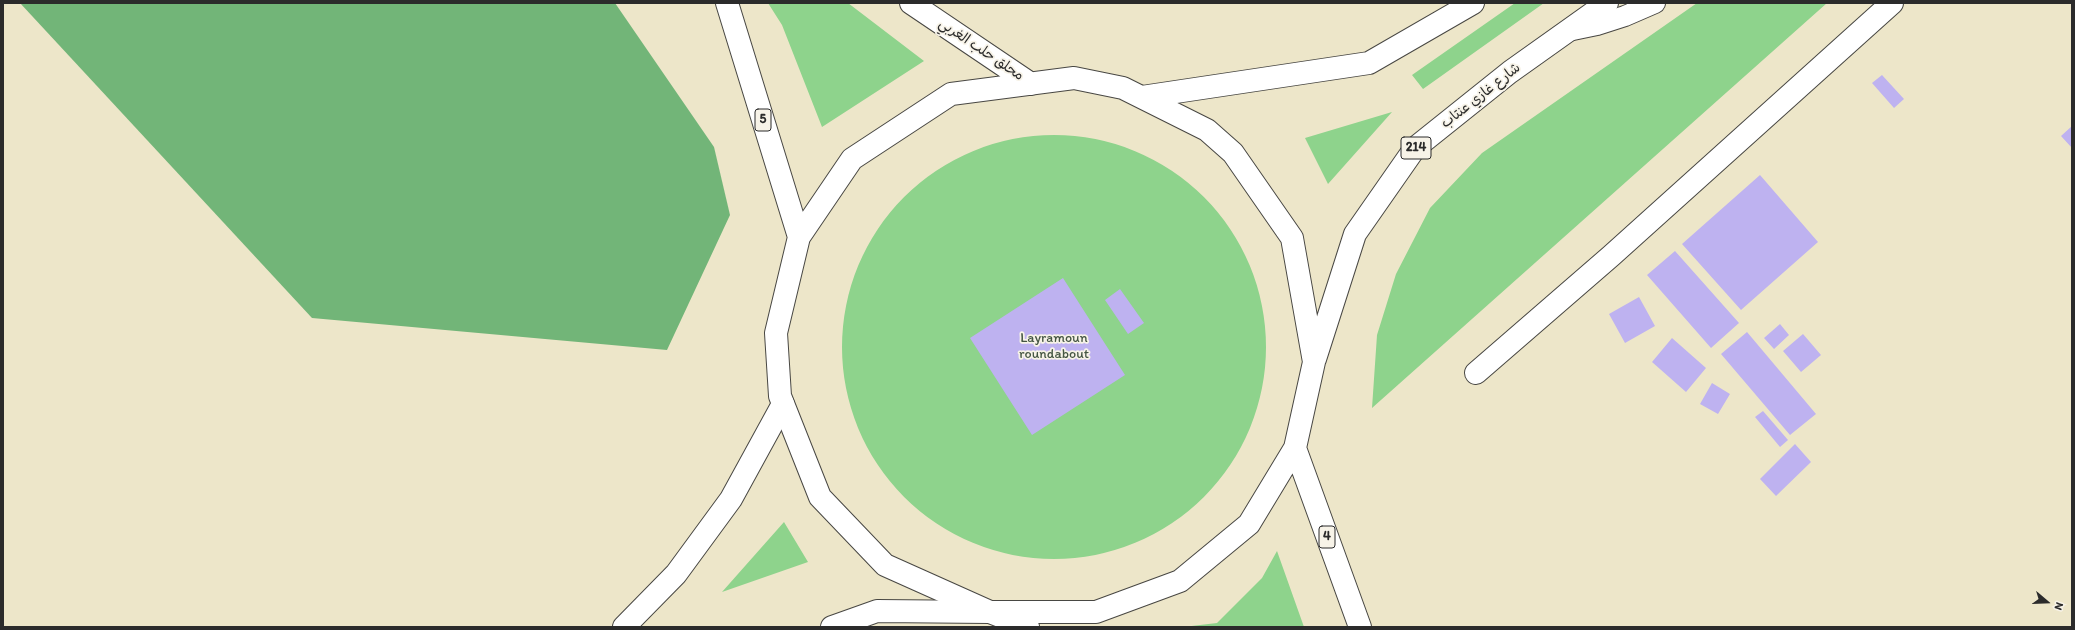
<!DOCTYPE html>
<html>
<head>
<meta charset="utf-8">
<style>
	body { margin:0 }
	#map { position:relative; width:2075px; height:630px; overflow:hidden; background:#ede6c9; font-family:Itim,sans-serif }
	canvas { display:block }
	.frame { position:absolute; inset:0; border:4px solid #2b2b2b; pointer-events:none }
	.north { position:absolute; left:2027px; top:582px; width:40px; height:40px; -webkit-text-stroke:3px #f7f3e8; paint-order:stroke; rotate:109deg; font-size:11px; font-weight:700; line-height:16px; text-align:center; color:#2b2b2b }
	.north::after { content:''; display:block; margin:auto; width:14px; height:18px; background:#2b2b2b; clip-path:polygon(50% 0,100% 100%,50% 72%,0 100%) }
</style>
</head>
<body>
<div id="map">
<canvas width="2075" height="630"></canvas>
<div class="frame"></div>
<div class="north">N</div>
</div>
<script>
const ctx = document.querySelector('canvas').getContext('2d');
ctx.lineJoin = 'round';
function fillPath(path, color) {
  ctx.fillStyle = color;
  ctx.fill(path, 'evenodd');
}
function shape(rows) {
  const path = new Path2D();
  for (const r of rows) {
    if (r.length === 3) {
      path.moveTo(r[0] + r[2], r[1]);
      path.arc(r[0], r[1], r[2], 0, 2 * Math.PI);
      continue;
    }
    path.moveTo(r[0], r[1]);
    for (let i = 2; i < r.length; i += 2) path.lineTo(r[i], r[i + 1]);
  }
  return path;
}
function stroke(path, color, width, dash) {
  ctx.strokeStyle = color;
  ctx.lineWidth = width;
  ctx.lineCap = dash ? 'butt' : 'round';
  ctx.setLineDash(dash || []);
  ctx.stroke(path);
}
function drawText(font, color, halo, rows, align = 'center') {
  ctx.font = font + ' Itim,"Playpen Sans Arabic",sans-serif';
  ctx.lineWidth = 3.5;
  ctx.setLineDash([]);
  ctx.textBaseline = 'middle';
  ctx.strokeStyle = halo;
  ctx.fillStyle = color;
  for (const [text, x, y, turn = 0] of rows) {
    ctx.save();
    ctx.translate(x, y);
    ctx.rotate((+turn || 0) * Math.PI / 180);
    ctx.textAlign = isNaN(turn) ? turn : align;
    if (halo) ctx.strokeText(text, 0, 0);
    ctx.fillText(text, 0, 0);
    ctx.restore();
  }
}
const green = shape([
	[768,3,848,3,924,61,822,127,782,25],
	[1515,3,1544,3,1423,89,1412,75],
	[1697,3,1827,3,1372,408,1377,335,1396,274,1430,208,1482,153],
	[1392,112,1328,184,1305,138],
	[1054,347,212],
	[784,522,808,562,722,592],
	[1277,551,1304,627,1183,627,1217,623,1262,578]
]);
const forest = shape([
	[20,3,615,3,714,147,730,215,667,350,312,318]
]);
const building = shape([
	[1882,75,1904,99,1894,108,1872,83],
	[2072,126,2072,148,2061,136],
	[1760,175,1818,242,1741,310,1682,244],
	[1675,251,1739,323,1711,348,1647,275],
	[1063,278,1125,375,1032,435,970,338],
	[1120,289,1144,323,1128,334,1105,300],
	[1639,297,1655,326,1625,343,1609,314],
	[1780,324,1789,335,1774,349,1764,338],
	[1747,332,1816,414,1790,435,1721,354],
	[1803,334,1821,355,1801,372,1783,351],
	[1672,338,1706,368,1686,392,1652,362],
	[1712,383,1730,394,1718,414,1700,404],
	[1763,411,1788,440,1780,447,1755,417],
	[1795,444,1811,462,1776,496,1760,479]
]);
const service = shape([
	[1568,31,1597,25,1625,16,1655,3]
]);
const minor = shape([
	[1476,373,1611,256,1892,3]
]);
const primary = shape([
	[624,627,676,574,731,499,783,404],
	[832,627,877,611,990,612]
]);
const trunk = shape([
	[727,3,799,237],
	[911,3,1031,84],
	[1142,97,1369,63,1473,3],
	[1315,359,1355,234,1415,148,1510,72,1607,3],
	[1295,448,1360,627],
	[990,612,1096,612,1180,581,1249,524,1295,448,1314,362,1292,238,1233,153,1207,130,1123,88,1074,78,951,94,852,159,799,237,776,333,780,396,820,497,885,565,990,612,1028,627]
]);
const shields = [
	[763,120,16],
	[1416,148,30],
	[1327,537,16]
];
const shieldNames = [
	["5",763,120],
	["214",1416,148],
	["4",1327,537]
];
const streetNames = [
	["محلق حلب الغربي",981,50,34],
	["شارع غازي عنتاب",1481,96,-38]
];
const parkNames = [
	["Layramoun",1054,338],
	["roundabout",1054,354]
];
fillPath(green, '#8ed38c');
fillPath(forest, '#72b578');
fillPath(building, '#beb2f0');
stroke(service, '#484743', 22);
stroke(minor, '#484743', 24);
stroke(primary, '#484743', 24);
stroke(trunk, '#484743', 24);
stroke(service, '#fff', 20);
stroke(minor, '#fff', 22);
stroke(primary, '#fff', 22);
stroke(trunk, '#fff', 22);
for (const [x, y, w] of shields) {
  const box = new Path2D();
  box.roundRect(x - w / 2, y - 11, w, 22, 3);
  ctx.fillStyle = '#f7f3e8';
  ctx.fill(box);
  stroke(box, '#2b2b2b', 1);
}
drawText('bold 13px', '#2b2b2b', null, shieldNames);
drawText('14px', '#2b2b2b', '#f7f3e8', streetNames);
drawText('14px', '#445543', '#f7f3e8', parkNames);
</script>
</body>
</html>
